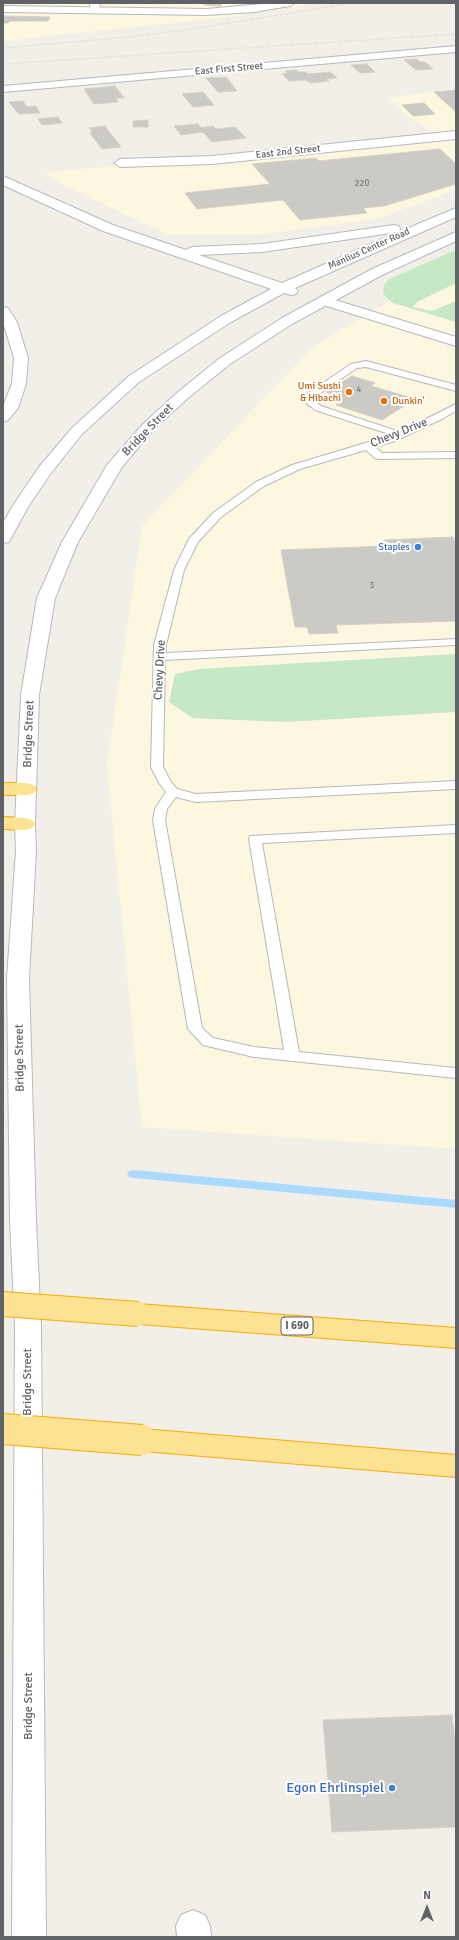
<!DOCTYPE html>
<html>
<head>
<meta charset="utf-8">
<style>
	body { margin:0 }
	#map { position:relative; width:459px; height:1940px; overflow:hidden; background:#f1efe8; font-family:Signika,sans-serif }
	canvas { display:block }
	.frame { position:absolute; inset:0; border:4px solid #5f6368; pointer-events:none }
	.north { position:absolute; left:407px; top:1888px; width:40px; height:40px; -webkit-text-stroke:3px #fff; paint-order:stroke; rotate:0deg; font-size:11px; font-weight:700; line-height:16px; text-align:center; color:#5f6368 }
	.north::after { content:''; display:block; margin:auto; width:14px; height:18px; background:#5f6368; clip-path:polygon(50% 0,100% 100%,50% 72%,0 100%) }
</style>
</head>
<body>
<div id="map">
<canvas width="459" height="1940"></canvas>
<div class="frame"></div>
<div class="north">N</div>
</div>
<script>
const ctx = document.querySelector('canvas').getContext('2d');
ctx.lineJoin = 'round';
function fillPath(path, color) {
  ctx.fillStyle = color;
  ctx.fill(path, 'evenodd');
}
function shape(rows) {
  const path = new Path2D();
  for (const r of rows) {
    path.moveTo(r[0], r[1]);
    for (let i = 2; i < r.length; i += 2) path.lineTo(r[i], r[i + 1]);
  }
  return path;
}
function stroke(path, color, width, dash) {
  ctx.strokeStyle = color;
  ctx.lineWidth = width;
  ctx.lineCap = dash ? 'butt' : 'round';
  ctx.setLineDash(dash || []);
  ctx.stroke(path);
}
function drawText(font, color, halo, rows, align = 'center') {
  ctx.font = font + ' Signika,sans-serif';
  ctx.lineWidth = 4;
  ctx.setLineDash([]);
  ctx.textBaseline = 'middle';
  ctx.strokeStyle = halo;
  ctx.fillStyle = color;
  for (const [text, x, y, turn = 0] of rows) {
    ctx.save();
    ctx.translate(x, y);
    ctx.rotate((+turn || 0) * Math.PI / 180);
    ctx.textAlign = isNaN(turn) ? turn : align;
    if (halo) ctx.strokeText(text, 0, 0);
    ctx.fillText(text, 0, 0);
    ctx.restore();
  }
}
const commercial = shape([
	[3,3,317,3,230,17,3,41],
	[456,88,456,190,377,219,256,235,168,235,60,183,45,172,445,139,409,117,388,98],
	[456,270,456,1149,142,1127,107,765,142,526,313,347,409,289]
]);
const green = shape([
	[456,250,456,283,417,302,413,307,432,311,456,301,456,322,393,303,386,297,383,292,384,285,389,279],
	[456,654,456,712,286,722,193,718,169,702,175,674,199,669]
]);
const stream = shape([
	[133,1170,456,1200,456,1208,133,1178,129,1177,127,1174,129,1171,133,1170]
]);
const building = shape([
	[205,3,222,3,221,6,204,5,205,3],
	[3,16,50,17,48,21,10,21,8,23,3,23,3,16],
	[416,59,421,62,425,62,433,69,416,70,404,60,416,59],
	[367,64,375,72,360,73,351,65,367,64],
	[296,70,298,72,306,72,308,74,330,72,337,78,326,79,329,81,310,83,306,80,289,81,282,74,287,73,285,71,296,70],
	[226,77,237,91,218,92,206,78,226,77],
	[115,86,124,98,116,98,118,102,94,104,84,89,115,86],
	[456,90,456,112,434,92,456,90],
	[203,92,214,105,193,107,182,94,203,92],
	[23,101,27,107,36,106,40,113,19,114,9,102,23,101],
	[424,103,435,114,413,116,402,105,424,103],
	[58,117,62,123,42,125,38,119,58,117],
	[148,120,148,127,133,127,133,121,148,120],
	[198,124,201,128,213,126,216,129,235,127,246,138,212,142,203,132,181,135,174,126,198,124],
	[105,126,121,147,102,149,90,133,92,132,89,128,105,126],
	[440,149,456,164,456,184,384,206,363,208,367,213,300,220,283,200,197,209,185,193,270,184,252,164,316,158,319,161,440,149],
	[352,376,375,383,371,386,415,399,382,420,336,405,341,403,323,397,330,393,326,392,352,376],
	[453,537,456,544,456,621,336,625,338,633,309,634,307,627,295,627,281,550,386,546,384,540,453,537],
	[452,1715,456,1749,456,1827,332,1832,323,1720,452,1715]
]);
const service = shape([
	[366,361,456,385,456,391,366,367,357,368,315,397,314,400,321,406,400,432,456,404,456,411,442,419,395,441,375,447,382,453,456,452,456,458,379,459,375,458,366,450,300,469,264,486,221,517,198,542,184,570,166,645,166,653,456,639,456,645,165,660,163,767,171,782,177,789,196,794,456,781,456,789,196,802,176,797,167,809,165,820,202,1028,213,1038,254,1047,284,1050,249,839,250,836,456,825,456,833,262,843,299,1052,456,1068,456,1078,254,1057,203,1045,188,1029,153,820,155,809,166,792,159,783,151,767,154,645,174,570,189,539,213,513,256,482,292,465,392,435,315,410,304,401,307,394,351,364,366,361]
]);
const minor = shape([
	[90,3,100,3,99,12,91,12,90,3],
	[456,46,456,52,3,92,3,86,456,46],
	[456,131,456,139,212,164,120,167,114,163,120,159,212,156,456,131],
	[325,297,456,337,456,346,320,304,318,301,320,298,325,297],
	[3,307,8,308,17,322,28,358,26,384,18,408,8,420,3,422,3,406,12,384,14,358,3,322,3,307],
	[193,1910,205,1915,210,1926,211,1937,177,1937,176,1926,181,1915,193,1910]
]);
const tertiary = shape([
	[272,3,295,3,290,6,254,12,207,15,3,12,3,6,207,9,272,3]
]);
const secondary = shape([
	[3,176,113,225,186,250,192,247,262,244,394,225,399,226,400,229,399,232,456,208,456,217,295,288,298,291,296,294,291,295,284,293,231,322,139,382,82,434,51,473,28,507,9,542,3,543,3,523,12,507,39,467,72,428,129,376,221,316,271,289,103,231,3,185,3,176],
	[398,232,282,283,199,255,262,252,398,232],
	[456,232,456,241,382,275,292,324,230,364,188,398,153,430,122,467,78,542,55,598,39,695,35,824,36,851,29,978,36,1221,41,1327,46,1937,12,1937,15,1327,10,1221,7,978,16,851,15,824,21,695,37,598,62,542,107,465,143,424,178,392,220,358,282,318,372,269,456,232]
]);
const motorway = shape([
	[3,783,27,783,34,785,37,789,34,793,27,795,3,795,3,783],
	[3,817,25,818,32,820,35,824,32,828,25,830,3,829,3,817],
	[138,1304,456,1328,456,1348,138,1324,129,1321,125,1314,129,1307,138,1304],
	[142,1429,456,1455,456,1477,142,1451,132,1448,128,1440,132,1432,142,1429]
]);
const rail = shape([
	[3,48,129,37,192,29,353,3],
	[3,64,456,34]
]);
const motorwayBridgeFar1 = shape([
	[3,1304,138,1314]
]);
const motorwayBridge = shape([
	[3,1429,142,1440]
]);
const markers = [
	[349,392,4,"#e8710a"],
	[384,401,4,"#e8710a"],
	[418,547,4,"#3f7fe0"],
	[392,1788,4,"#3f7fe0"]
];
const farNumbernames = [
	["220",362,184],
	["4",359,390],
	["3",372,586]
];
const farStreetnames = [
	["East First Street",229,69,-5],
	["East 2nd Street",288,152,-6],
	["Manlius Center Road",369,249,-24]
];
const farFoodnames = [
	["Umi Sushi",341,386],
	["& Hibachi",341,398],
	["Dunkin'",392,401,"left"]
];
const farShopnames = [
	["Staples",410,547]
];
const shields = [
	[297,1326,32]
];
const shieldNames = [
	["I 690",297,1326]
];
const streetNames = [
	["Bridge Street",148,430,-46],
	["Chevy Drive",399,433,-22],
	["Chevy Drive",160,670,-87],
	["Bridge Street",29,734,-88],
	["Bridge Street",20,1058,-91],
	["Bridge Street",28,1382,-90],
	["Bridge Street",29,1706,-90]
];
const nearShopnames = [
	["Egon Ehrlinspiel",384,1788]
];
fillPath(commercial, '#fef7e0');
fillPath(green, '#c5e8c5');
fillPath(stream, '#aadaff');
fillPath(building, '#cccac5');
stroke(building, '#d6d1c6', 1);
stroke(service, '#b5b8bc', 2);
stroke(minor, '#b5b8bc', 2);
stroke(tertiary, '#b5b8bc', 2);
stroke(secondary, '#b6babf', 2);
stroke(motorway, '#f9ab00', 2);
fillPath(service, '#fff');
fillPath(minor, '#fff');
fillPath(tertiary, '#fff');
fillPath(secondary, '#fff');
fillPath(motorway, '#fde293');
stroke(rail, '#b6b7b8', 1.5, [0.5, 2.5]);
stroke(motorwayBridgeFar1, '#f9ab00', 26, []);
stroke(motorwayBridge, '#f9ab00', 32, []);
stroke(motorwayBridgeFar1, '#fde293', 24);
stroke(motorwayBridge, '#fde293', 30);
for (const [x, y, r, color] of markers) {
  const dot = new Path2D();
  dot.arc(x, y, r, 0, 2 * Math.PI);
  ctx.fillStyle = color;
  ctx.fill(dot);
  stroke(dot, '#fff', 1.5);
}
drawText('9px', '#7a7d7f', null, farNumbernames);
drawText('10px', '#5f6368', '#fff', farStreetnames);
drawText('10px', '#c56008', '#fff', farFoodnames, 'right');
drawText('10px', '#366cbe', '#fff', farShopnames, 'right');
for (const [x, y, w] of shields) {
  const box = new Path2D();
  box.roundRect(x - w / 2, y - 9, w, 18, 3);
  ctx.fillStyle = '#fff';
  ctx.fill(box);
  stroke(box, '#5f6368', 1);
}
drawText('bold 11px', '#5f6368', null, shieldNames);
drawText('12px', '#5f6368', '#fff', streetNames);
drawText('14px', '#366cbe', '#fff', nearShopnames, 'right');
</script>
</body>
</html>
